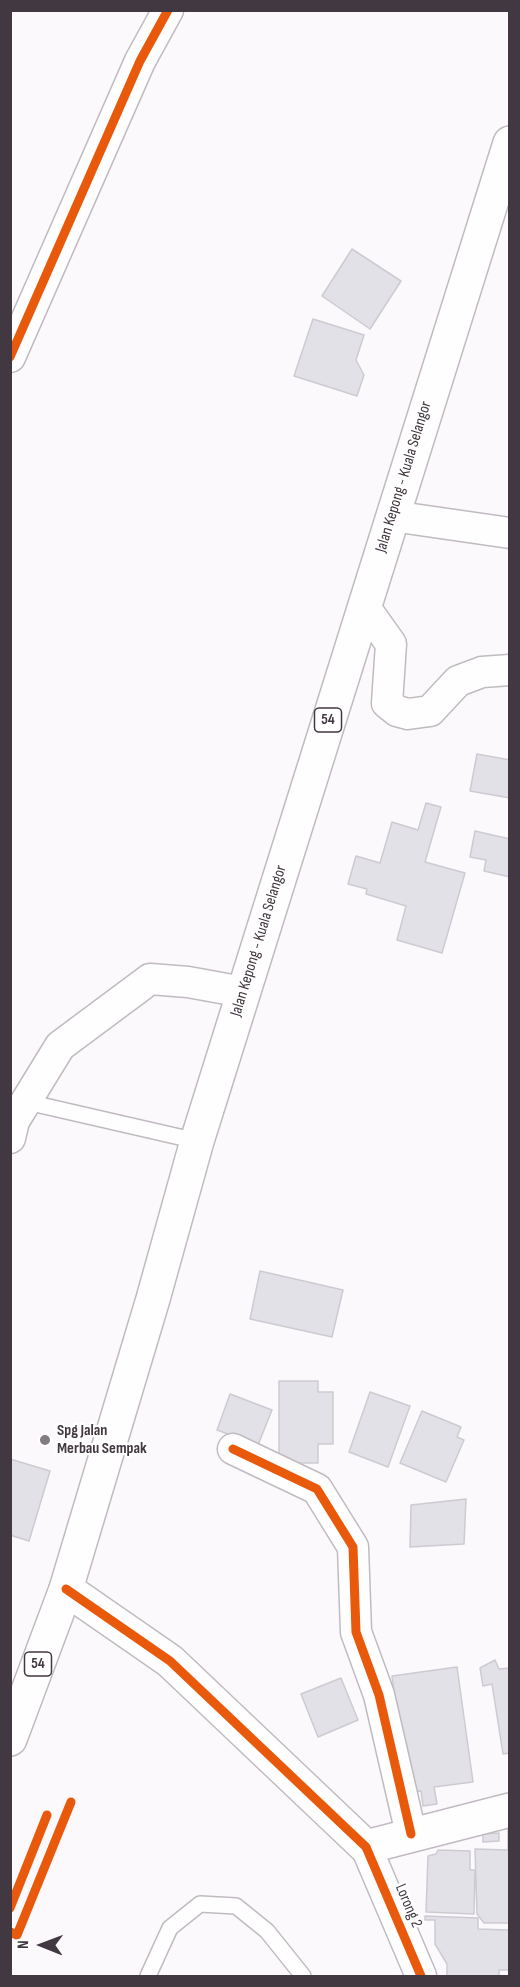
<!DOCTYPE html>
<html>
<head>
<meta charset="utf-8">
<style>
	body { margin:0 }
	#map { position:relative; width:520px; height:1987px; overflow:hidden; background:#fcf9fc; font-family:"Sofia Sans Condensed",sans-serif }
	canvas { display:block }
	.frame { position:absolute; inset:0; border:12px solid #423841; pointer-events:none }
	.north { position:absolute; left:12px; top:1915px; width:60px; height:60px; -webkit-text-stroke:4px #fff; paint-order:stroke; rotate:271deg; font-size:16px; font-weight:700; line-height:24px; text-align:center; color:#423841 }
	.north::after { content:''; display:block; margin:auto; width:21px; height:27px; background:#423841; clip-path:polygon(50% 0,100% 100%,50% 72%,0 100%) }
</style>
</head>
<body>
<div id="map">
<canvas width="520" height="1987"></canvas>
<div class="frame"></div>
<div class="north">N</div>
</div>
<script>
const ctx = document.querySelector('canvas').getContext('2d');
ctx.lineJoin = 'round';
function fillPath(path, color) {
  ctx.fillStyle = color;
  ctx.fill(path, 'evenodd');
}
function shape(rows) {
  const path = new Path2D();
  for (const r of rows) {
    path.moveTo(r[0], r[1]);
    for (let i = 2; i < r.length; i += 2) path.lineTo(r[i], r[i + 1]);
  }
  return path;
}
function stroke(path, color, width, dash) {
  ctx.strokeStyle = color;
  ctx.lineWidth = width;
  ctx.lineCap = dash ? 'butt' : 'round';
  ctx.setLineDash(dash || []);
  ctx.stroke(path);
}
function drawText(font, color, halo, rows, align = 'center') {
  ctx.font = font + ' "Sofia Sans Condensed",sans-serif';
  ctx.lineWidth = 4.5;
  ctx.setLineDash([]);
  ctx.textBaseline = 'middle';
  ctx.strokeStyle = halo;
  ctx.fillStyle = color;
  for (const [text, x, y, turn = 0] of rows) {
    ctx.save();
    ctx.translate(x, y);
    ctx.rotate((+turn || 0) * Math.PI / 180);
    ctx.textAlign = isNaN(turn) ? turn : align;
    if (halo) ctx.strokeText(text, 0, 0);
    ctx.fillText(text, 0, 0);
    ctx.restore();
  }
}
const building = shape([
	[352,249,401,281,370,329,322,296,352,249],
	[313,319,364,335,356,360,364,375,357,396,294,376,313,319],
	[477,754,510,760,510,798,470,791,477,754],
	[426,803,441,807,425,862,465,873,442,953,397,940,406,906,366,894,367,889,348,884,356,856,380,863,392,822,418,830,426,803],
	[475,831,510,839,510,877,484,871,486,860,470,857,475,831],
	[260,1271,343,1290,332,1337,250,1319,260,1271],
	[279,1381,318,1381,318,1392,333,1392,333,1444,318,1444,318,1463,279,1463,279,1381],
	[370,1392,410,1406,388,1467,349,1452,370,1392],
	[230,1394,272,1410,258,1445,217,1430,230,1394],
	[422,1411,461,1427,457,1437,464,1440,446,1482,400,1463,422,1411],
	[10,1459,50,1471,29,1541,10,1535,10,1459],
	[466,1499,464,1544,410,1547,411,1505,466,1499],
	[495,1660,499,1669,510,1668,510,1753,503,1754,492,1684,483,1686,480,1668,495,1660],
	[457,1667,473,1782,434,1787,437,1804,423,1806,421,1791,407,1793,392,1676,457,1667],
	[341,1678,358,1720,318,1737,301,1694,341,1678],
	[508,1823,510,1923,484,1923,477,1914,475,1849,508,1850,508,1823],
	[499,1833,499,1841,483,1842,483,1834,499,1833],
	[438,1850,470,1851,470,1870,475,1870,474,1914,426,1912,428,1856,436,1854,438,1850],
	[425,1916,478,1918,478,1929,509,1930,510,1970,499,1970,499,1976,447,1976,447,1964,435,1944,435,1920,425,1920,425,1916]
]);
const service = shape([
	[27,1102,197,1141],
	[148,1976,170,1928,200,1904,236,1906,267,1931,303,1976]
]);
const minor = shape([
	[10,357,140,61,168,10],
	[392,516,510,533],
	[364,606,391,644,387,703,397,711,408,714,430,711,458,681,482,672,510,670],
	[10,1138,14,1121,60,1046,150,979,188,982,243,992],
	[233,1449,317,1489,353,1547,356,1632,379,1695,411,1834],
	[366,1847,421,1976]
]);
const tertiary = shape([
	[66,1589,170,1661,366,1847,510,1810]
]);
const trunk = shape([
	[10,1739,66,1589,153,1299,197,1141,510,143]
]);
const cycleway = shape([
	[10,357,140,61,168,10],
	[233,1449,317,1489,353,1547,356,1632,379,1695,411,1834],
	[66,1589,170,1661,366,1847,421,1976],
	[10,1908,47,1815],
	[10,1932,17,1935,71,1802]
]);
const markers = [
	[45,1440,6,"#837c82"]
];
const shields = [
	[328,720,27],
	[38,1664,27]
];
const shieldNames = [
	["54",328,720],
	["54",38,1664]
];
const streetNames = [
	["Jalan Kepong - Kuala Selangor",404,477,-73],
	["Jalan Kepong - Kuala Selangor",259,941,-73],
	["Lorong 2",408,1906,67]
];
const poiNames = [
	["Spg Jalan",57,1431],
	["Merbau Sempak",57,1449]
];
fillPath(building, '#e3e1e8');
stroke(building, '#cdcbd1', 1.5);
stroke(service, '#c0bbc0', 18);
stroke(minor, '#c0bbc0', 33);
stroke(tertiary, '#c0bbc0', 36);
stroke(trunk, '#c0bbc0', 36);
stroke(service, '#fffeff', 15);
stroke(minor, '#fffeff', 30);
stroke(tertiary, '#fffeff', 33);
stroke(trunk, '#fffeff', 33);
stroke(cycleway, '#e8590c', 9);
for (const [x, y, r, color] of markers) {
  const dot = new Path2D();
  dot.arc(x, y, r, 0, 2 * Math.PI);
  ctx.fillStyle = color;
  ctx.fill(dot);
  stroke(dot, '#fff', 2);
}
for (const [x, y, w] of shields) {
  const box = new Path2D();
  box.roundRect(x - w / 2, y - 12, w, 24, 4.5);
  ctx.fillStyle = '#fff';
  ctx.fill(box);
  stroke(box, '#423841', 1.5);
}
drawText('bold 15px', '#423841', null, shieldNames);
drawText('16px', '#423841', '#fff', streetNames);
drawText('bold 16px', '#423841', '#fff', poiNames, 'left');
</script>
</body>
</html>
